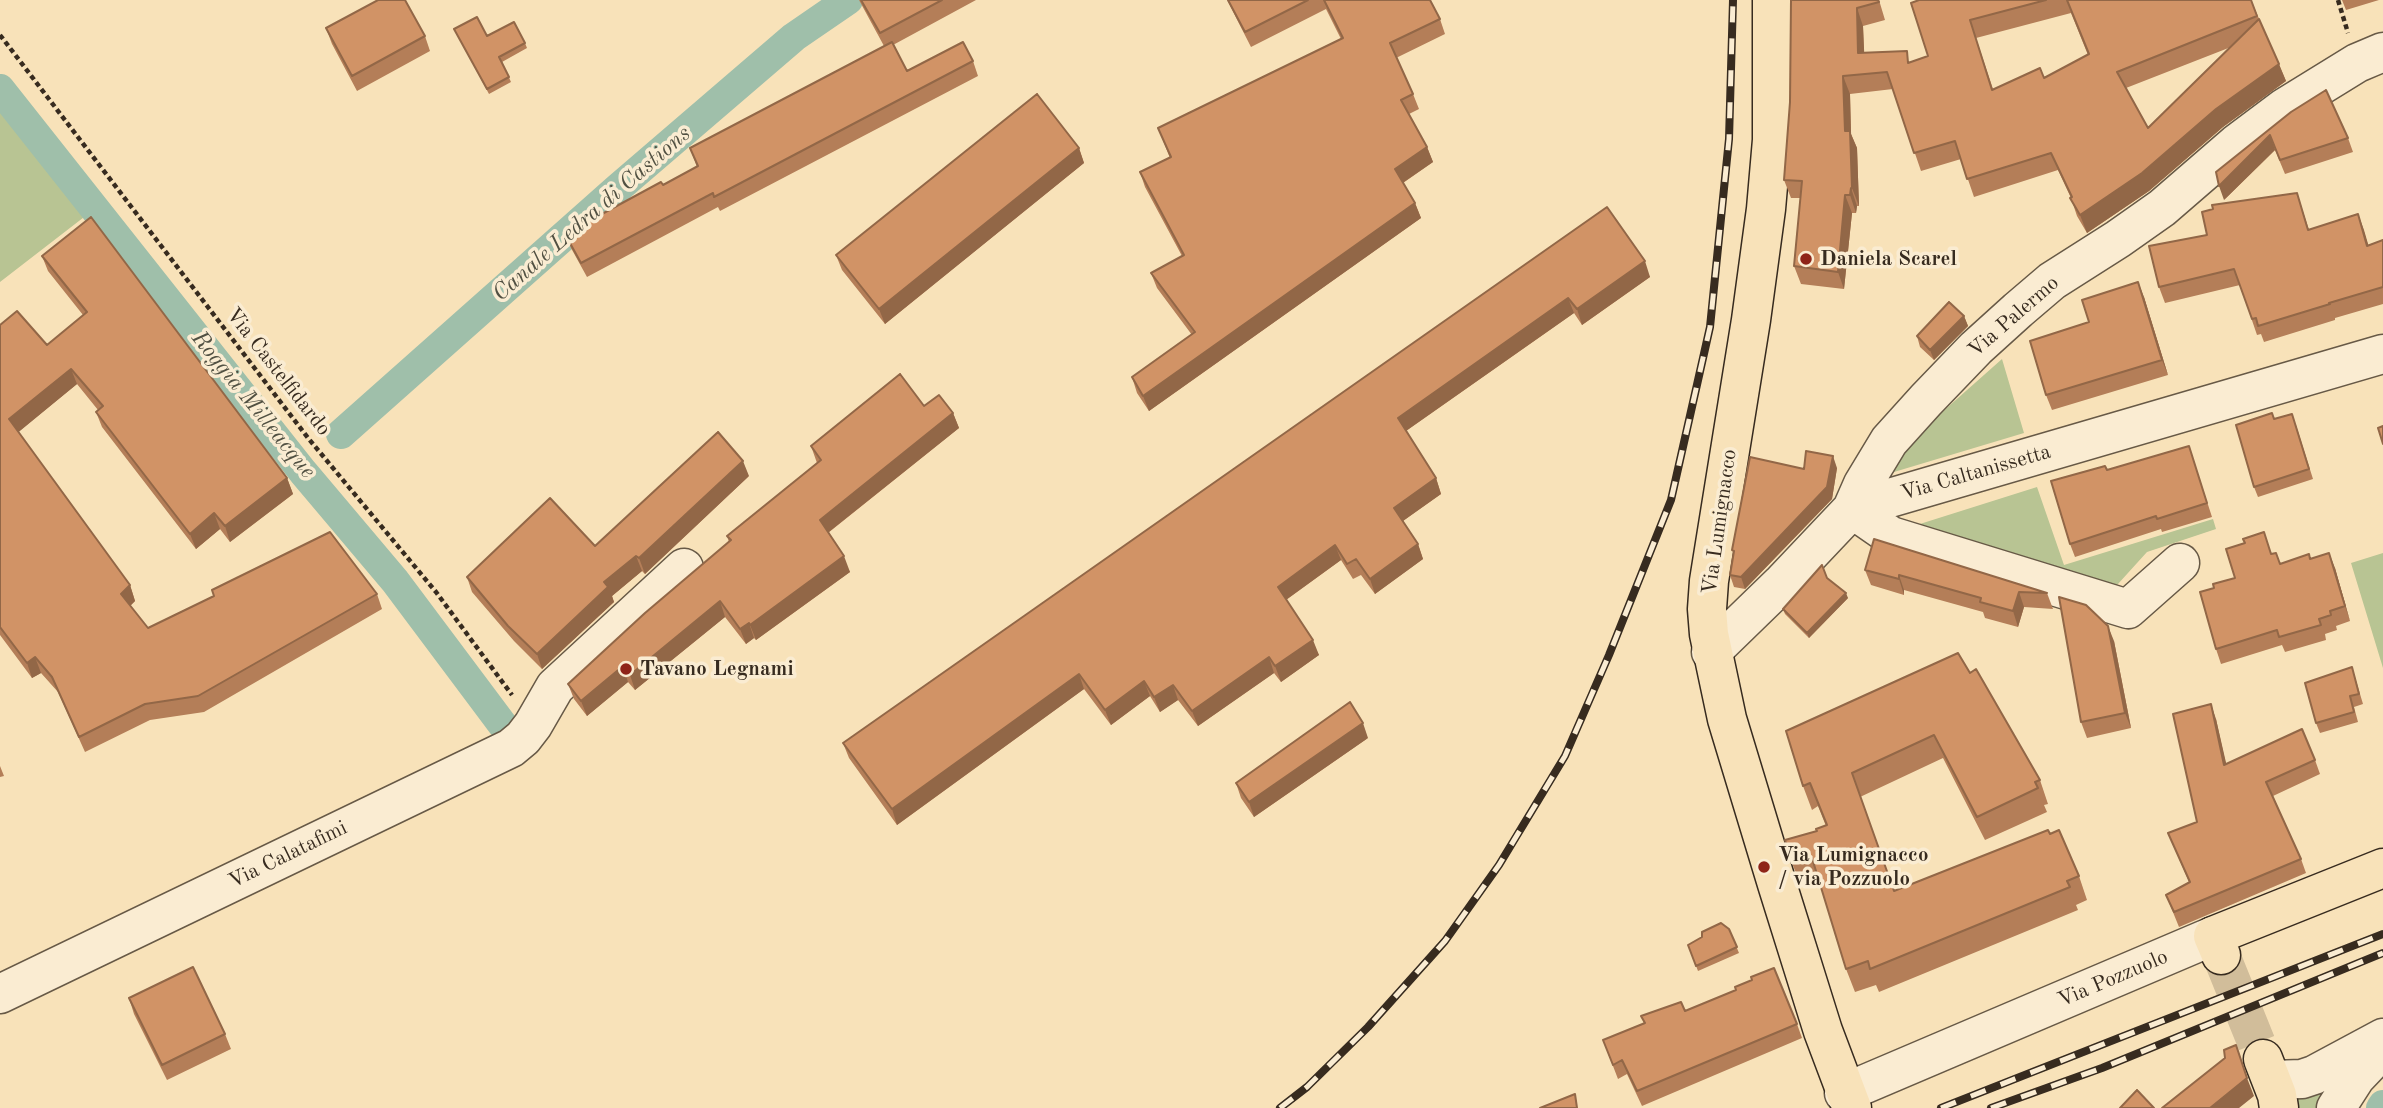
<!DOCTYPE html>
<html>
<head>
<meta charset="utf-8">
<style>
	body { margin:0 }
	canvas { display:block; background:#f8e2b9 }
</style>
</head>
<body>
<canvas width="2383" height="1108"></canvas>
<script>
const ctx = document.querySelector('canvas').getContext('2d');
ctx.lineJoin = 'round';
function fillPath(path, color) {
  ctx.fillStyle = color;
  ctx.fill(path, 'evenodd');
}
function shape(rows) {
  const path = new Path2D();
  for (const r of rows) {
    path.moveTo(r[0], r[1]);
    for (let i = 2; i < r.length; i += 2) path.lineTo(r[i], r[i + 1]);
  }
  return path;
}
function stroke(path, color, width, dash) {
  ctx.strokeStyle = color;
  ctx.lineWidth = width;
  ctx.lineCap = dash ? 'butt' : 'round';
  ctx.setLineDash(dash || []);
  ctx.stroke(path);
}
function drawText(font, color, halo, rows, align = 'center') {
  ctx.font = font + ' "Old Standard TT",serif';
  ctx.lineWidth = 7;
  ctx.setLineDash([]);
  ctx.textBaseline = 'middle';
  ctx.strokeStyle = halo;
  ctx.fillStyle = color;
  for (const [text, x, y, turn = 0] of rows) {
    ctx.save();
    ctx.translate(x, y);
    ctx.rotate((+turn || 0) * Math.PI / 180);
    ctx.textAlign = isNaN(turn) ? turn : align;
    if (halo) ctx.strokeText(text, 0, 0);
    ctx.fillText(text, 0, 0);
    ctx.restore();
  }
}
const green = shape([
	[0,102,88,214,0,282],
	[2002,359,2024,433,1884,475,1940,414],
	[2037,487,2064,565,2213,519,2216,529,2147,552,2108,595,1904,529],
	[2383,553,2383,668,2351,563],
	[2329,1086,2319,1108,2296,1108,2295,1096]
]);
const canal = shape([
	[0,89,303,472,395,581,502,724],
	[341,434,617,189,794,37,848,0],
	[2381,1108,2383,1105]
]);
const majorTunnel = shape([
	[2221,955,2263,1059]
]);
const path = shape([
	[2338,0,2348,33],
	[0,35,308,438,436,592,512,695]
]);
const minor = shape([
	[1852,509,2383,354],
	[1852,509,1891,536,2128,609,2180,563],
	[1711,652,1781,584,1852,509,1863,484,1889,441,1926,400,1976,348,2018,310,2052,281,2118,239,2162,208,2236,144,2284,108,2357,63,2383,52],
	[0,994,511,748,523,738,533,725,555,687,684,568],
	[2272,1080,2302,1079,2314,1075,2383,1038],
	[1844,1093,2213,936],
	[2336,1108,2356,1077,2382,1050]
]);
const major = shape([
	[1772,0,1772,140,1766,209,1751,320,1709,581,1707,609,1709,634,1727,719,1777,884,1823,1031,1852,1108],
	[2221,955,2213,936,2383,868],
	[2263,1059,2277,1095,2279,1108]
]);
const rail = shape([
	[1280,1108,1307,1087,1368,1027,1445,941,1499,865,1565,756,1609,655,1671,500,1710,327,1729,139,1733,0],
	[1941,1108,2383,934],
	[1991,1108,2102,1068,2383,953]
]);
const wall = shape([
	[859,0,976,0,893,45,907,71,973,61,978,76,720,211,718,207,587,277,571,248,565,234,663,185,697,167,690,148,884,46],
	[1227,0,1430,0,1440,19,1445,34,1396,58,1413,94,1419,109,1409,114,1427,147,1433,162,1403,183,1415,203,1421,218,1149,411,1137,393,1132,377,1192,335,1157,288,1151,273,1182,256,1145,187,1140,172,1170,158,1158,128,1341,39,1326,9,1251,47],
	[1791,0,1879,0,1885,20,1863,26,1864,53,1911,62,1928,56,1919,0,2251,0,2286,81,2223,127,2149,191,2087,233,2077,216,2071,198,2058,170,1974,197,1961,159,1921,171,1893,89,1850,94,1851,134,1857,148,1859,206,1857,206,1856,213,1852,213,1844,289,1801,284,1794,266,1801,198,1791,198,1784,180,1790,102],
	[2071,13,2088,55,2044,78,1993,89,1976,38],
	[2231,47,2148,128,2126,88],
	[2342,0,2379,0,2346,10],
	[326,28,425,36,430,51,357,91,332,44],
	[454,29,525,43,527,48,502,62,511,82,489,94],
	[2291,112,2348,138,2353,152,2285,174,2275,150,2224,200],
	[1079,148,1084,163,885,324,842,270,836,255],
	[2297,193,2309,230,2358,214,2368,245,2383,240,2383,304,2335,318,2335,320,2264,342,2261,334,2257,335,2240,285,2165,303,2159,287,2207,235],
	[1607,207,1650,277,1582,325,1574,313,1406,431,1436,478,1441,494,1403,521,1418,544,1423,559,1375,594,1361,575,1353,579,1341,560,1286,600,1319,655,1281,682,1274,673,1198,726,1178,700,1160,712,1150,696,1111,725,1084,689,897,825,849,758,843,743],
	[42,256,287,478,293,494,230,542,220,529,196,549,102,427,96,412,98,410,77,384,18,432,130,585,135,601,130,606,148,628,377,594,382,609,204,712,150,720,85,752,58,692,41,673,32,678,0,635,0,325,47,345,83,315,48,271],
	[2144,297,2168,375,2052,410,2046,395,2089,322],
	[1964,316,1968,326,1934,360,1920,347,1917,336],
	[924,406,953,413,959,428,828,533,850,572,756,640,754,638,746,644,725,617,635,690,628,682,587,716,574,699,568,684,729,542,727,536,817,463,811,446],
	[2274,419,2296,425,2313,479,2258,497,2254,487],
	[2189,446,2212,517,2162,532,2161,529,2075,557,2070,544,2107,470],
	[1837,468,1832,499,1745,589,1734,587,1730,575,1734,554,1732,550,1804,469],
	[749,476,645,574,642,571,612,596,614,602,542,669,514,641,472,592,467,577,595,546],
	[2272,554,2280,564,2309,554,2311,559,2335,568,2350,621,2336,626,2337,630,2325,634,2326,640,2285,652,2282,645,2221,664,2216,649,2214,588,2235,578],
	[1865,570,2047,593,2053,609,2024,607,2018,627,1985,618,1983,612,1904,590,1904,595,1871,585],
	[1827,578,1848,598,1809,638,1785,614,1783,609],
	[2114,641,2131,728,2087,738,2081,722],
	[2352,667,2363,704,2354,707,2358,722,2320,733,2316,723],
	[1970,673,2040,780,2048,804,2044,805,2047,812,1985,840,1943,758,1860,797,1894,891,2079,876,2087,900,2076,905,2078,910,1879,992,1876,985,1855,992,1846,969,1819,881,1801,886,1792,863,1817,831,1826,826,1818,806,1812,810,1803,786],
	[2216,719,2226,765,2315,760,2320,774,2273,796,2301,859,2306,873,2179,927,2166,895,2189,882,2168,833,2197,822],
	[1368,738,1254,817,1241,798,1236,783],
	[0,766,4,776,0,777],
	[1729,929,1739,953,1698,971,1688,945],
	[129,998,225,1034,231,1049,167,1080,134,1014],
	[1685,1011,1797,1024,1802,1038,1642,1106,1627,1074,1618,1079,1603,1040,1644,1023,1641,1016]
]);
const shadedWall = shape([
	[1857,8,1863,26,1865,71,1858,53],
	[2279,64,2286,81,2223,127,2149,191,2087,233,2080,215,2216,109],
	[1843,76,1850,94,1851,134,1857,148,1859,206,1852,188,1845,131],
	[2270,135,2275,150,2224,200,2219,186],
	[1427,147,1433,162,1401,184,1395,169],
	[1079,148,1084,163,885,324,879,309],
	[1851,188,1857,206,1856,213,1850,195],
	[1845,195,1852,213,1844,289,1838,272],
	[1415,203,1421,218,1149,411,1143,396],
	[2358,214,2364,230,2373,261,2367,246],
	[1645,261,1650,277,1582,325,1577,309],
	[2138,282,2144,297,2168,375,2162,360],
	[1568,298,1574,313,1403,433,1398,418],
	[1964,316,1968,326,1934,360,1930,350],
	[71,369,77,384,15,435,9,419],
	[953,413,959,428,825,535,820,520],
	[1833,456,1837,468,1832,499,1745,589,1741,577],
	[743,461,749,476,645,574,639,558],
	[287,478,293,494,230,542,225,526],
	[1436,478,1441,494,1400,523,1394,508],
	[214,513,220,529,196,549,190,534],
	[1418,544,1423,559,1375,594,1370,579],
	[1335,545,1341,560,1283,602,1278,587],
	[2329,553,2335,568,2350,621,2345,606],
	[636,556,642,571,612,596,614,602,542,669,537,654,604,582],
	[844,556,850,572,756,640,750,625],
	[1899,575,1904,590,1904,595,1899,579],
	[130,585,135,601,127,609,121,594],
	[2019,592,2024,607,2018,627,2013,611],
	[1846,593,1848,598,1809,638,1807,633],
	[720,601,725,617,635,690,630,675],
	[749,623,754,638,746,644,740,629],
	[2108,626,2114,641,2131,728,2125,713],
	[1313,640,1319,655,1281,682,1275,666],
	[35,657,41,673,32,678,27,663],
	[1269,657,1274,673,1198,726,1192,711],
	[623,666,628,682,587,716,581,701],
	[1079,674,1084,689,897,825,892,809],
	[1144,681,1150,696,1111,725,1105,710],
	[1173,685,1178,700,1160,712,1154,697],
	[2211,704,2216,719,2230,780,2224,765],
	[1363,723,1368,738,1254,817,1249,802],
	[2247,1078,2254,1096,2239,1108,2210,1108]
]);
const building = shape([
	[378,0,405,0,425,36,352,76,326,28,378,0],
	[861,0,942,0,880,33,861,0],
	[1228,0,1308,0,1245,32,1228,0],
	[1324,0,1430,0,1440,19,1390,43,1413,94,1401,100,1427,147,1395,169,1415,203,1143,396,1132,377,1195,332,1151,273,1184,255,1140,172,1171,157,1158,128,1343,38,1324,0],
	[1791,0,1878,0,1879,2,1857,8,1858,53,1907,51,1908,63,1928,56,1911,3,1919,0,2046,0,1970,20,1992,90,2040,68,2044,78,2089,54,2067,0,2251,0,2257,16,2117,72,2148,128,2259,19,2279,64,2216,109,2142,173,2080,215,2070,198,2072,197,2051,153,1967,179,1955,141,1914,153,1887,72,1843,76,1845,131,1850,131,1852,188,1851,188,1850,195,1845,195,1838,272,1794,266,1802,181,1784,180,1790,102,1791,0],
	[477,17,487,36,514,22,525,43,499,57,509,77,487,89,454,29,477,17],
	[892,42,907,71,963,42,973,61,714,197,713,193,581,263,565,234,661,182,663,185,698,166,690,148,892,42],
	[2326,90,2348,138,2280,160,2270,135,2219,186,2216,172,2291,112,2326,90],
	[1037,94,1079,148,879,309,836,255,1037,94],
	[2297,193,2308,230,2358,214,2367,246,2383,240,2383,287,2329,303,2330,304,2258,326,2256,318,2252,319,2234,269,2159,287,2149,246,2207,235,2202,212,2213,209,2212,205,2297,193],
	[1607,207,1645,261,1577,309,1568,298,1398,418,1436,478,1394,508,1418,544,1370,579,1356,559,1347,564,1335,545,1278,587,1313,640,1275,666,1269,657,1192,711,1173,685,1154,697,1144,681,1105,710,1079,674,892,809,843,743,1607,207],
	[91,217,287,478,225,526,214,513,190,534,96,412,103,406,71,369,9,419,130,585,121,594,148,628,214,596,212,590,330,532,377,594,198,696,145,704,79,737,52,677,35,657,27,663,0,627,0,325,17,311,47,345,87,312,42,256,91,217],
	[2138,282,2162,360,2046,395,2030,341,2089,322,2082,300,2138,282],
	[1949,302,1964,316,1930,350,1917,336,1949,302],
	[900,374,924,406,939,395,953,413,820,520,844,556,750,625,749,623,740,629,720,601,630,675,623,666,581,701,568,684,645,613,731,540,727,536,821,460,811,446,900,374],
	[2272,413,2274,419,2292,414,2309,469,2254,487,2236,425,2272,413],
	[2383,426,2383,444,2378,428,2383,426],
	[718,432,743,461,639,558,636,556,604,582,608,587,537,654,508,626,467,577,550,498,595,546,718,432],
	[2189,446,2207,503,2157,519,2156,516,2070,544,2051,481,2105,466,2107,470,2189,446],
	[1806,451,1833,456,1827,487,1741,577,1730,575,1734,551,1732,550,1750,457,1804,469,1806,451],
	[2264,532,2271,554,2276,553,2280,564,2309,554,2310,559,2329,553,2345,606,2330,611,2331,615,2319,619,2321,625,2279,637,2277,630,2216,649,2200,592,2214,588,2213,584,2235,578,2226,549,2245,543,2243,539,2264,532],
	[1874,539,2047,593,2019,592,2013,611,1980,602,1981,598,1899,575,1899,579,1865,570,1874,539],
	[1822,565,1827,578,1846,593,1807,633,1783,609,1822,565],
	[2059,597,2086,605,2108,626,2125,713,2081,722,2059,597],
	[1958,653,1970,673,1976,669,2040,780,2035,782,2038,788,1977,817,1934,735,1852,773,1894,891,2048,830,2050,834,2059,830,2079,876,2067,881,2070,887,1870,969,1868,961,1846,969,1812,858,1792,863,1785,840,1817,831,1816,829,1827,825,1810,783,1803,786,1786,731,1958,653],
	[2352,667,2359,694,2350,696,2354,712,2316,723,2305,683,2352,667],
	[1350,702,1363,723,1249,802,1236,783,1350,702],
	[2211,704,2224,765,2302,729,2315,760,2266,782,2301,859,2174,912,2166,895,2190,882,2168,833,2197,822,2173,714,2211,704],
	[1721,923,1729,929,1737,947,1696,966,1688,945,1702,937,1702,932,1721,923],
	[193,967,225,1034,162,1065,129,998,193,967],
	[1774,968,1797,1024,1637,1091,1622,1060,1613,1065,1603,1040,1645,1023,1641,1016,1681,1002,1685,1011,1736,990,1735,987,1752,980,1751,977,1774,968],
	[2236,1045,2247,1078,2210,1108,2162,1108,2225,1058,2224,1050,2236,1045],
	[2137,1090,2154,1108,2120,1108,2137,1090],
	[1575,1094,1577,1108,1540,1108,1575,1094]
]);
const markers = [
	[1806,259,7,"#8f2418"],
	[626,669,7,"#8f2418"],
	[1764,867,7,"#8f2418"]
];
const poiNames = [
	["Daniela Scarel",1820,259],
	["Tavano Legnami",640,669],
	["Via Lumignacco",1778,855],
	["/ via Pozzuolo",1778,879]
];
const streetNames = [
	["Via Palermo",2014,317,-41],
	["Via Castelfidardo",278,372,52],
	["Via Caltanissetta",1976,473,-16],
	["Via Lumignacco",1720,522,-82],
	["Via Calatafimi",288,855,-26],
	["Via Pozzuolo",2113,979,-23]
];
const waterNames = [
	["Canale Ledra di Castions",592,214,-41],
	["Roggia Milleacque",253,405,51]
];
fillPath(green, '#b8c493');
stroke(canal, '#9fbfaa', 30);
stroke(majorTunnel, '#d1bd9a', 38, [38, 19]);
stroke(minor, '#675946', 41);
stroke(major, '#372b1f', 41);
stroke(path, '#372b1f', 4.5, [5, 3.5]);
stroke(minor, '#faecd2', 38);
stroke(major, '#f8e2b9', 38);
stroke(rail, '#372b1f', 8);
stroke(rail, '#faecd2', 5, [16]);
fillPath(wall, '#b47e58');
fillPath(shadedWall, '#926747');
fillPath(building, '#d19366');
stroke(building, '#926747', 2);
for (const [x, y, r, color] of markers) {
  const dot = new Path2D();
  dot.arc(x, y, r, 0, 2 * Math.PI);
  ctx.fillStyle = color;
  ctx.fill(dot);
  stroke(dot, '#faecd2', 2.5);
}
drawText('bold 21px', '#372b1f', '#faecd2', poiNames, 'left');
drawText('21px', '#372b1f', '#faecd2', streetNames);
drawText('italic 23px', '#515042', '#faecd2', waterNames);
</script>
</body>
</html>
